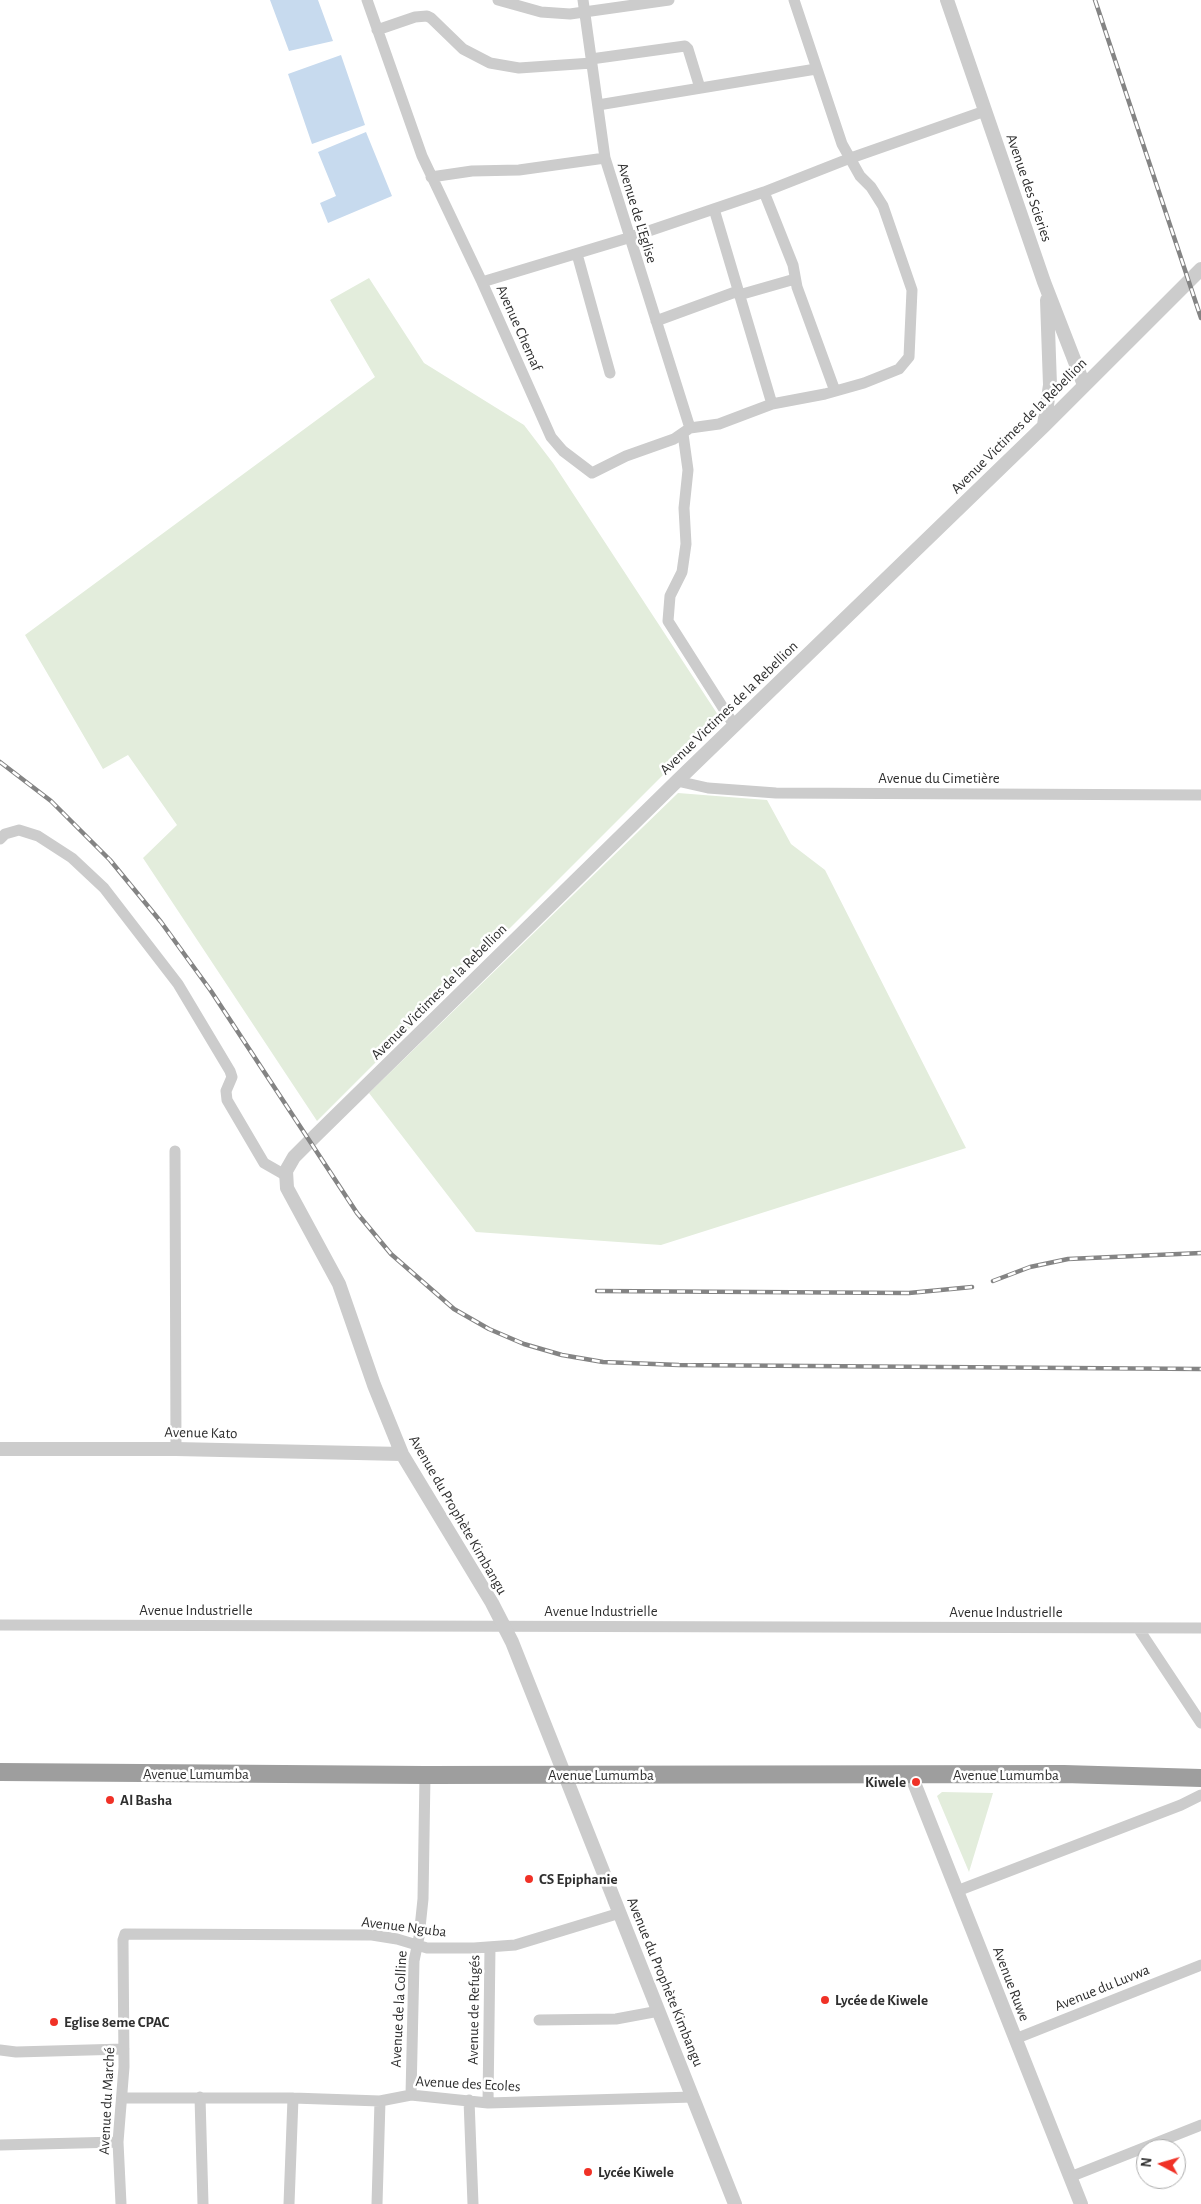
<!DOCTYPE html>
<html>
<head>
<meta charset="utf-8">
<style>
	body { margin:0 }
	#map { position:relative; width:1201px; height:2204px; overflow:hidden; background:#fff; font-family:"Alegreya Sans",sans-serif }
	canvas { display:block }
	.north { position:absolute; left:1136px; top:2139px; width:50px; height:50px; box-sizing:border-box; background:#fff; border:1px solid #acacac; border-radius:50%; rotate:276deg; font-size:14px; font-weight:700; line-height:20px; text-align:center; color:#2f2f2f }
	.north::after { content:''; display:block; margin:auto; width:18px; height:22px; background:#f03126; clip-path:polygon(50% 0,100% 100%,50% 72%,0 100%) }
</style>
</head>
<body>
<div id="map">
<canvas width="1201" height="2204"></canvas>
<div class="north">N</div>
</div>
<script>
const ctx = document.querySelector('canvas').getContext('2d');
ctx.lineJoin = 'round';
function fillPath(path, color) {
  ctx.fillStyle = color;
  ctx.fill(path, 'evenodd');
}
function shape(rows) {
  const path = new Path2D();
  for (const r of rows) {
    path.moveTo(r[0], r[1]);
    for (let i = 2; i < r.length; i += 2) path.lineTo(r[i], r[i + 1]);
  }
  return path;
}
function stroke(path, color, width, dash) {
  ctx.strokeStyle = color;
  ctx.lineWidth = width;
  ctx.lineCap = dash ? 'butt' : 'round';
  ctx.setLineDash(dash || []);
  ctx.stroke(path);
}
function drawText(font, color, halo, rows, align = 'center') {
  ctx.font = font + ' "Alegreya Sans",sans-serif';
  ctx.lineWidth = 5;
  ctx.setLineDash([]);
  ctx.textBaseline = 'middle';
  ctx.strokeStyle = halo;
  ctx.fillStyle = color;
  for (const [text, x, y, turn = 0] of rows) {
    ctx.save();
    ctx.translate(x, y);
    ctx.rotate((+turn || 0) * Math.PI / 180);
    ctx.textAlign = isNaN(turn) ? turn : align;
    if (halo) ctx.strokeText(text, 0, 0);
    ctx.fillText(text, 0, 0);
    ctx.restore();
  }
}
const green = shape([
	[369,278,424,363,524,425,553,463,720,718,317,1121,143,858,177,825,128,755,103,769,25,635,375,377,330,300],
	[678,793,767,800,791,844,825,870,966,1148,661,1245,476,1232,369,1093],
	[942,1792,993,1793,969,1872,937,1796]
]);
const water = shape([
	[270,0,318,0,333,41,289,51],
	[341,55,365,125,312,144,288,74],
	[366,132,392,196,328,223,320,203,336,196,318,152]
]);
const minor = shape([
	[367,0,422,156,482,282,551,437,563,451,592,473,626,456,674,439,690,428,719,424,772,404,825,394,864,383,899,369,909,357,912,290,883,206,871,187,860,176,842,144,794,0],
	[498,0,541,12,570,14,669,0],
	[583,0,605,158,690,428],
	[377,30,415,17,427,16,431,18,463,49,490,63,519,68,592,63],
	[591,59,685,46,688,49,700,88],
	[598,105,816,69],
	[431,177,472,171,519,170,605,158],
	[764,192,793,265,797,287,835,391],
	[714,209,772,404],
	[577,254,610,373],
	[482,282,628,238,764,192,848,159,985,111],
	[739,295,795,279],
	[656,321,738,291],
	[683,434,688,470,684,508,686,544,682,572,670,596,668,621,734,725],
	[677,781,708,788,776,793,1201,795],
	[0,839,5,834,19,830,38,836,72,858,104,888,178,984,230,1071,232,1077,226,1091,227,1100,264,1163,285,1175],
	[175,1151,176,1449],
	[0,1625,1201,1628],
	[1138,1628,1201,1723],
	[957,1891,1181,1805,1201,1795],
	[539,2020,616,2019,659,2011],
	[1015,2039,1201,1965],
	[0,2050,16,2052,124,2049],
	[411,2095,414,1961,419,1937,423,1899,425,1775],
	[200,2097,203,2204],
	[122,2098,293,2098,380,2101,411,2095,488,2103,693,2097],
	[469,2100,473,2204],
	[488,2103,490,1947],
	[0,2145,118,2142],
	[1070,2177,1201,2125],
	[121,2204,118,2142,124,2067,123,1940,125,1934,372,1935,397,1939,427,1948,474,1948,515,1945,620,1913],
	[289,2204,293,2098],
	[377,2204,380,2101]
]);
const tertiary = shape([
	[947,0,1044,282,1084,385],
	[1044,425,1050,385,1047,300],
	[0,1449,176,1449,402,1454],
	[911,1775,1081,2204],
	[735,2204,512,1642,492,1603,402,1454,374,1385,339,1284,287,1188,286,1171,294,1157,309,1142,677,781,1044,426,1201,269]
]);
const trunk = shape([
	[0,1772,425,1775,1064,1774,1201,1778]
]);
const rail = shape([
	[1095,0,1201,318],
	[0,762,51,801,110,860,161,922,211,991,357,1213,391,1254,454,1309,489,1329,524,1344,562,1355,603,1362,679,1365,1201,1369],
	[993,1281,1030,1267,1068,1259,1201,1253],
	[597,1291,909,1293,972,1287]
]);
const markers = [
	[916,1782,5,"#f03126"],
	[110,1800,5,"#f03126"],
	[529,1879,5,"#f03126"],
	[825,2000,5,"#f03126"],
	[54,2022,5,"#f03126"],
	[588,2172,5,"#f03126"]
];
const streetNames = [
	["Avenue des Scieries",1029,188,71],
	["Avenue de L'Eglise",637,213,73],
	["Avenue Chemaf",519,328,66],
	["Avenue Victimes de la Rebellion",1019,426,-45],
	["Avenue Victimes de la Rebellion",729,708,-44],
	["Avenue du Cimetière",939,778],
	["Avenue Victimes de la Rebellion",439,992,-45],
	["Avenue Kato",201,1433,1],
	["Avenue du Prophète Kimbangu",458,1515,60],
	["Avenue Industrielle",196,1610],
	["Avenue Industrielle",601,1611],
	["Avenue Industrielle",1006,1612],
	["Avenue Lumumba",196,1774],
	["Avenue Lumumba",601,1775],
	["Avenue Lumumba",1006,1775],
	["Avenue Nguba",404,1927,7],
	["Avenue du Prophète Kimbangu",665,1982,68],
	["Avenue Ruwe",1011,1984,69],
	["Avenue du Luvwa",1102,1988,-22],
	["Avenue de la Colline",399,2009,-87],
	["Avenue de Refugés",474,2010,-89],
	["Avenue des Ecoles",468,2084,3],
	["Avenue du Marché",107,2101,-87]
];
const poiNames = [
	["Kiwele",906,1782,"right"],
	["Al Basha",120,1800],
	["CS Epiphanie",539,1879],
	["Lycée de Kiwele",835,2000],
	["Eglise 8eme CPAC",64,2022],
	["Lycée Kiwele",598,2172]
];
fillPath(green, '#e3eddc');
fillPath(water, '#c7daee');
stroke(minor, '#ccc', 11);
stroke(tertiary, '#ccc', 14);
stroke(trunk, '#9e9e9e', 18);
stroke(rail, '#848484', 4.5);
stroke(rail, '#fff', 2.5, [8]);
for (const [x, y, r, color] of markers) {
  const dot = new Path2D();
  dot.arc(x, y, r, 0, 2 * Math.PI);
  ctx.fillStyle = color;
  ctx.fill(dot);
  stroke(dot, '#fff', 2);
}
drawText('15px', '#2f2f2f', '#fff', streetNames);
drawText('bold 15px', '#2f2f2f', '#fff', poiNames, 'left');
</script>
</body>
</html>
